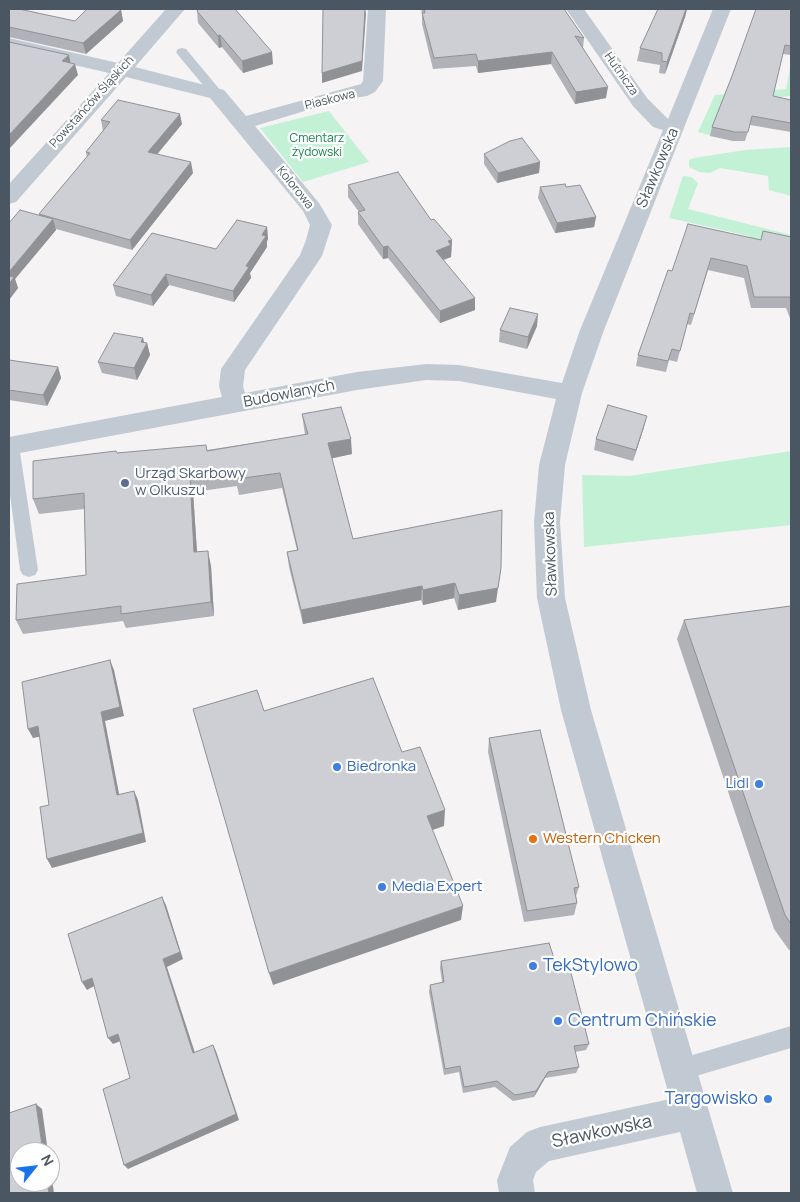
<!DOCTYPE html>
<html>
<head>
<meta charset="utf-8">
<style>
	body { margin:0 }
	#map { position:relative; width:800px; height:1202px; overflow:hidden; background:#f5f3f3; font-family:Manrope,sans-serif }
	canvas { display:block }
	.frame { position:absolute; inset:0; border:10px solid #4a5661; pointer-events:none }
	.north { position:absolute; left:10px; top:1142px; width:50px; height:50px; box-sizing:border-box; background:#fff; border:1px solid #b7bbc0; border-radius:50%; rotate:61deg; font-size:14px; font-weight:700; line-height:20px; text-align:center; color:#4a5661 }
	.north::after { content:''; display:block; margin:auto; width:18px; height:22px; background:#1a73e8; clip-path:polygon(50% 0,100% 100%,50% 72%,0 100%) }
</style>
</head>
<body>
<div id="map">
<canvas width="800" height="1202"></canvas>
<div class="frame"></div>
<div class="north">N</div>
</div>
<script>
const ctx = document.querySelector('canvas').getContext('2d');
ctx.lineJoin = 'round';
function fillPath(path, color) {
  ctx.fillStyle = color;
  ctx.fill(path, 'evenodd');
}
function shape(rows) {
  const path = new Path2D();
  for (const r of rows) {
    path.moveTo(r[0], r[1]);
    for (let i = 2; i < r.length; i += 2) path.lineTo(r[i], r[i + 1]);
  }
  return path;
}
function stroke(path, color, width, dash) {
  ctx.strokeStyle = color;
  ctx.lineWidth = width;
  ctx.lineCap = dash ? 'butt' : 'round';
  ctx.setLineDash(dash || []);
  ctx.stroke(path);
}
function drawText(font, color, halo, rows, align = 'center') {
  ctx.font = font + ' Manrope,sans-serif';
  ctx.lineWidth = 4.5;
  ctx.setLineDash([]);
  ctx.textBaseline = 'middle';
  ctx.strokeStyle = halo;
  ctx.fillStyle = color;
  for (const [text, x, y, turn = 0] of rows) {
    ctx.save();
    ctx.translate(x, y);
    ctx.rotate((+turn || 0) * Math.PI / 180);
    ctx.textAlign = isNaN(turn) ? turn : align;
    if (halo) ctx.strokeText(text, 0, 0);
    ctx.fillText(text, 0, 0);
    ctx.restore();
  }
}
const green = shape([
	[791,63,791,96,724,102,713,136,698,132,715,95,786,89],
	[329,111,369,162,303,182,260,128],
	[791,147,791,196,769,190,768,176,720,168,710,173,699,172,689,167,689,160,694,158,745,150],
	[683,176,691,177,698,183,688,209,791,235,791,264,745,254,749,236,669,218],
	[791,451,791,525,584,547,582,475,629,476]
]);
const lane = shape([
	[182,48,186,49,221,91,223,94,221,97,213,97,178,55,176,52,178,49,182,48],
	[11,440,17,442,19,446,38,570,35,575,29,577,23,575,20,570,9,487,9,441,11,440],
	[791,1026,791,1048,679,1081,671,1078,668,1070,671,1062,679,1059,791,1026]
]);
const street = shape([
	[166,9,185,9,135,67,224,90,246,116,361,84,363,81,368,9,386,9,383,81,375,92,367,96,341,100,255,126,319,203,332,225,322,256,245,370,243,386,245,393,357,372,426,364,459,365,562,383,580,330,663,130,653,127,633,106,566,9,584,9,647,98,668,119,713,9,731,9,604,330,582,393,565,465,560,522,565,598,591,710,733,1193,697,1193,680,1132,549,1161,536,1172,533,1180,535,1193,499,1193,497,1180,510,1147,527,1132,540,1127,670,1099,561,710,537,598,534,522,539,465,556,399,459,381,426,380,357,390,9,455,9,437,222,397,219,386,221,369,300,255,306,240,310,225,303,211,210,98,126,77,16,202,9,204,9,184,109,73,9,50,9,38,118,63,166,9]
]);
const wall = shape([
	[9,9,75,21,121,10,123,21,86,54,9,37],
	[421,9,564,9,584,38,583,48,606,98,575,104,551,64,478,73,476,66,433,69,422,24,422,14],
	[658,9,687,9,685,17,665,74,659,73,660,65,637,61,640,48],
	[791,9,791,55,783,54,773,96,791,100,791,132,750,125,745,141,733,141,710,136,712,127,732,76],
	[197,11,237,11,273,64,243,73,222,47,219,48,198,23],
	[101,120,182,124,157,154,193,173,132,250,56,229,56,230,15,279,18,288,9,300,9,223,39,215,87,157,86,152,103,131],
	[484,154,540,162,539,173,497,183,484,164],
	[348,185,431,220,452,240,451,257,443,260,475,310,440,323,388,258,383,259,358,224,358,212,359,212,348,197],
	[540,187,566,187,596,217,594,227,555,233,538,198],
	[267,227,268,239,267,241,267,247,250,273,251,278,234,302,169,285,153,306,116,296,113,285,216,249],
	[791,237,791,321,786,308,751,308,744,278,708,270,691,325,687,324,677,362,669,360,666,372,636,366,638,355,672,271,761,240],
	[537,326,527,349,499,342,500,330],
	[143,338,144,342,147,343,150,355,137,380,102,373,98,362],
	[9,360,58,367,61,378,47,406,9,400],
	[302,414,352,454,332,458,353,539,496,602,458,610,454,598,423,605,421,600,303,624,289,567,287,552,297,550,282,488,239,495,237,486,193,492,197,552,211,566,214,616,126,628,123,621,23,634,16,620,86,575,84,509,39,514,33,499,117,453,207,450,305,435],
	[644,427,633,461,594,450,596,439],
	[791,606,791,950,789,950,774,929,677,639,684,620],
	[489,738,579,887,576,896,577,903,574,915,524,922,488,752],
	[441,961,556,964,589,1044,586,1050,575,1052,579,1067,576,1073,545,1078,534,1097,513,1101,495,1087,463,1093,459,1072,444,1075,429,992,430,985,442,982,440,968]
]);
const shadedWall = shape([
	[365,9,366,14,362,71,322,83,322,73],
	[686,9,687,9,685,17,665,74,667,62],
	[121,10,123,21,86,54,83,43],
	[220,35,222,47,219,48,218,36],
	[272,52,273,64,243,73,242,61],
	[552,52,551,64,478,73,478,61],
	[69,55,71,66,62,61],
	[75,64,78,75,9,149,9,135],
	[608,87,606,98,575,104,576,92],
	[180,114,182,124,150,163,148,152],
	[191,162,193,173,132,250,130,240],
	[540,162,539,173,497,183,498,173],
	[596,217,594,227,555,233,557,223],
	[53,219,56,230,15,279,18,288,9,300,9,272],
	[267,227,268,239,267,241,267,247,250,273,251,278,234,302,233,291,262,235],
	[452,240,451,257,435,263,436,251,448,241],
	[388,246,388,258,383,259,383,247],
	[166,274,169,285,153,306,151,295],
	[475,298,475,310,440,323,440,311],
	[538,314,537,326,527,349,528,337],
	[143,338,145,347,147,343,150,355,137,380,134,368,141,342],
	[58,367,61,378,47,406,43,395],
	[647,416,644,427,633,461,636,450],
	[351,439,352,454,329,459,328,443],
	[190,476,193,492,198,567,194,552],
	[208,551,211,566,214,616,211,602],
	[501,568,496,602,458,610,459,595],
	[455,583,454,598,423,605,423,590],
	[422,586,421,600,303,624,301,610],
	[110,660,114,670,124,716,105,721,121,804,117,795,101,712],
	[38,726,43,736,33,738,28,729],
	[134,791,138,800,146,842,52,868,47,859],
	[445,810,444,826,427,832,427,816],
	[162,897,166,905,183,959,167,967,197,1059,193,1053,163,959],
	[463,906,461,920,273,985,269,973],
	[92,978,96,985,87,990,82,982],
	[118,1034,123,1040,113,1044,108,1038],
	[213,1045,216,1051,239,1120,128,1169,124,1165],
	[548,1072,545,1078,534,1097,536,1091],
	[36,1104,42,1109,48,1152,43,1152],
	[50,1165,54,1193,49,1193,47,1182,50,1182]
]);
const building = shape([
	[9,9,19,9,75,21,87,9,116,9,121,10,83,43,9,27,9,9],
	[199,9,235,9,272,52,242,61,220,35,218,36,197,11,199,9],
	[323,9,365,9,362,61,322,73,323,9],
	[424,9,564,9,584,38,575,36,608,87,576,92,552,52,478,61,476,54,434,58,422,13,425,13,424,9],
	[658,9,686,9,667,62,662,61,662,53,640,48,658,9],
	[756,9,791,9,791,46,785,45,773,96,791,100,791,123,752,116,748,132,735,132,712,127,732,76,756,9],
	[9,42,69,55,62,61,75,64,9,135,9,42],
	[118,100,180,114,148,152,191,162,130,240,39,214,90,153,86,152,110,122,101,120,118,100],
	[522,138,540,162,498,173,484,154,510,141,522,138],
	[398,172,431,220,434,219,452,240,448,241,451,245,436,251,475,298,440,311,388,246,383,247,358,212,365,210,348,185,398,172],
	[565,184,566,187,580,185,596,217,557,223,540,187,565,184],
	[20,210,53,219,9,272,9,223,20,210],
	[237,220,267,227,262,235,266,236,246,266,249,267,233,291,166,274,151,295,113,285,152,233,216,249,237,220],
	[688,224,761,240,763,231,791,237,791,301,790,297,754,297,747,266,711,258,694,314,690,313,680,351,672,349,668,361,638,355,668,270,672,271,688,224],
	[9,276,14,277,9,284,9,276],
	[510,308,538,314,528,337,500,330,510,308],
	[114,333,143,338,141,342,147,343,134,368,98,362,114,333],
	[9,360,58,367,43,395,9,390,9,360],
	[608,405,647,416,636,450,596,439,608,405],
	[341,407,351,439,328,443,353,539,502,510,501,568,498,588,459,595,455,583,423,590,422,586,301,610,287,552,298,550,280,473,236,479,235,471,190,476,194,552,208,551,211,602,121,614,121,606,16,620,17,584,86,575,84,493,33,499,33,461,116,451,117,453,206,445,207,451,308,434,302,414,341,407],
	[791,606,791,924,785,915,684,620,791,606],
	[110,660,120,707,101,712,117,795,134,791,143,833,47,859,40,807,49,805,38,726,28,729,22,682,110,660],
	[373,678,402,752,420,747,445,810,427,816,463,906,269,973,193,709,257,690,264,711,373,678],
	[540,730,579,887,574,888,577,903,527,911,489,738,540,730],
	[162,897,180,952,163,959,193,1053,213,1045,236,1114,124,1165,103,1089,130,1078,118,1034,108,1038,92,978,82,982,68,934,162,897],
	[549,943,556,964,568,961,589,1044,574,1046,579,1067,548,1072,536,1091,515,1095,497,1081,464,1087,460,1066,445,1069,430,985,444,982,441,961,549,943],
	[36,1104,43,1152,20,1152,20,1182,47,1182,49,1193,9,1193,9,1113,36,1104]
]);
const markers = [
	[125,483,5,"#5c6f8a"],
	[337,767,5,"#3f7fe0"],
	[759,784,5,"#3f7fe0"],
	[533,839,5,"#e8710a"],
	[382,887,5,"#3f7fe0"],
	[533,966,5,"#3f7fe0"],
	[558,1021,5,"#3f7fe0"],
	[768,1099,5,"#3f7fe0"]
];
const farStreetnames = [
	["Hutnicza",621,74,55],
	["Piaskowa",330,100,-14],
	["Powstańców Śląskich",92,102,-48],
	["Kolorowa",295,188,51]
];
const farParknames = [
	["Cmentarz",317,139],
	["żydowski",317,153]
];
const streetNames = [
	["Sławkowska",658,168,-67],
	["Budowlanych",289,394,-11],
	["Sławkowska",551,554,-92]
];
const serviceNames = [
	["Urząd Skarbowy",135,474],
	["w Olkuszu",135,491]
];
const shopNames = [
	["Biedronka",347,767],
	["Lidl",749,784,"right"],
	["Media Expert",392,887]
];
const foodNames = [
	["Western Chicken",543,839]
];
const nearShopnames = [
	["TekStylowo",543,966],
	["Centrum Chińskie",568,1021],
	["Targowisko",758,1099,"right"]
];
const nearStreetnames = [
	["Sławkowska",602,1132,-12]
];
fillPath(green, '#c3f1d5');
fillPath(lane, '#c1cad2');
fillPath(street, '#c1cad2');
fillPath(wall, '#b0b2b7');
fillPath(shadedWall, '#909195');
fillPath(building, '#cdcfd5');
stroke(building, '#909195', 1);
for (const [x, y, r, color] of markers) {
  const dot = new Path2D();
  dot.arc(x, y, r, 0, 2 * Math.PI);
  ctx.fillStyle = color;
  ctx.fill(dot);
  stroke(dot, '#fff', 2);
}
drawText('12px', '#4a5661', '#fff', farStreetnames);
drawText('12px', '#17864f', '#fff', farParknames);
drawText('15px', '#4a5661', '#fff', streetNames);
drawText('15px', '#4e5e75', '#fff', serviceNames, 'left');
drawText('15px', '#366cbe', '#fff', shopNames, 'left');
drawText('15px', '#c56008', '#fff', foodNames, 'left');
drawText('18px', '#366cbe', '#fff', nearShopnames, 'left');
drawText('18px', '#4a5661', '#fff', nearStreetnames);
</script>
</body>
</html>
